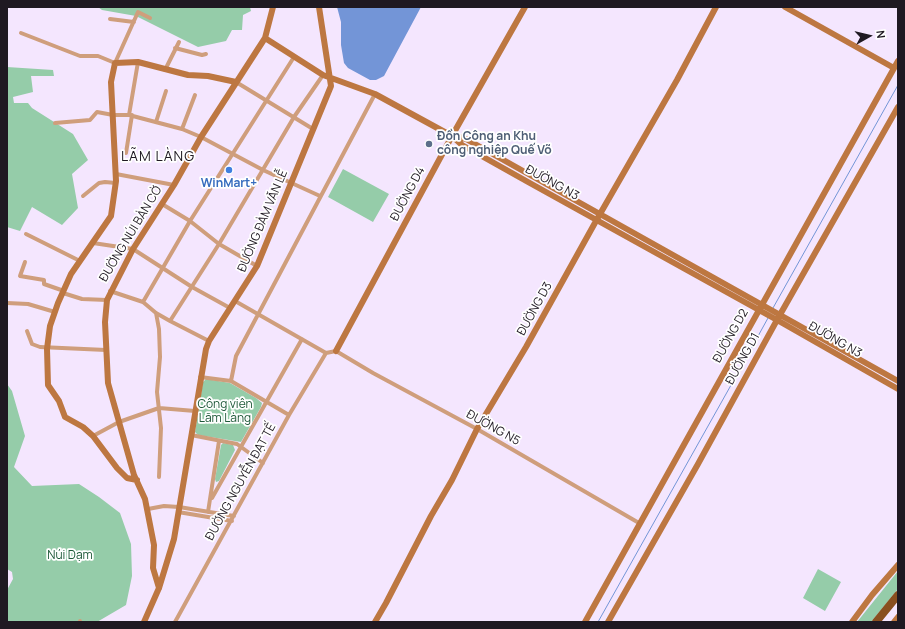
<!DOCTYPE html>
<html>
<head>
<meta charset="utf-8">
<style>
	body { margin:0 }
	#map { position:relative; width:905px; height:629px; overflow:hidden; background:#f4e6fe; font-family:Manrope,sans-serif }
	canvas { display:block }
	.frame { position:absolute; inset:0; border:8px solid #1f1922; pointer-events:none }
	.north { position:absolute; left:849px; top:16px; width:40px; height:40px; -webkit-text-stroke:3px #fff; paint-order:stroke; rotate:82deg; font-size:11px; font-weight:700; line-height:16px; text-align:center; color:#1f1922 }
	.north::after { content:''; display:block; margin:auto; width:14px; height:18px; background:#1f1922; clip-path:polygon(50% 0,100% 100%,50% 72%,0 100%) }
</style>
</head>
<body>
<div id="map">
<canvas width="905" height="629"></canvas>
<div class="frame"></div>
<div class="north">N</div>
</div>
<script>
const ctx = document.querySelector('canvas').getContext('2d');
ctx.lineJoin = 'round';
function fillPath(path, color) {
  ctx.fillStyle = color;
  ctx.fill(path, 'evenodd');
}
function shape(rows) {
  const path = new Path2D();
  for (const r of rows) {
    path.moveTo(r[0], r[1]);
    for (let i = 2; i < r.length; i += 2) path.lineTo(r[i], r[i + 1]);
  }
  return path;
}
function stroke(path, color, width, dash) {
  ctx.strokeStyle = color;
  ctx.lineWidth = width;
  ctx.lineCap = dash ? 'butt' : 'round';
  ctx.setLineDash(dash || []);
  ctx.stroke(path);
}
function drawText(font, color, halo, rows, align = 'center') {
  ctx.font = font + ' Manrope,sans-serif';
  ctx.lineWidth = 3.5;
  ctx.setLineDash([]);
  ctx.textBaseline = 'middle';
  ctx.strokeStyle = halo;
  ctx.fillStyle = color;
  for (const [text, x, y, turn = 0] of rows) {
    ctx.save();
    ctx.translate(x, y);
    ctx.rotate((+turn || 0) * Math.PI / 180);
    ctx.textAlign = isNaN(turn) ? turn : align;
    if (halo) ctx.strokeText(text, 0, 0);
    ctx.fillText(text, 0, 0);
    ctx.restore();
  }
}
const green = shape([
	[98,7,250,7,251,11,243,15,242,30,232,30,226,41,198,47,136,16,102,10],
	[7,67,53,70,54,76,31,76,33,92,13,97,14,103,28,103,32,108,73,134,88,160,72,174,78,208,62,225,32,207,20,231,7,227],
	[343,169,389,194,373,222,328,197],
	[206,379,230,383,256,398,262,403,261,407,241,442,198,435,195,432,203,382],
	[7,384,12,391,25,436,14,467,32,486,79,484,99,497,120,513,131,544,132,576,126,605,97,622,7,622,7,590,13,579,12,572,7,569],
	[223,443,233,445,235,450,219,481,216,482,215,479,221,445],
	[818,569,841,582,825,611,803,598],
	[898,571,898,589,871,622,857,622]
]);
const water = shape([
	[337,7,421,7,384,76,376,80,370,80,348,68,344,63,341,45,341,22]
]);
const stream = shape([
	[773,308,898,85],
	[598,622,735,378,768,318]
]);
const street = shape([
	[110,19,134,22],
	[21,33,80,56,98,56,115,63,138,12,150,18],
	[175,48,202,55,206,54],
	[165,70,179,42],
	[236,82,313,129],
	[129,115,138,62],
	[156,122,166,91],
	[55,123,90,120,97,112,113,115,129,115,182,129,201,137,263,170,320,196],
	[182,129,195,95],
	[126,153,132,115],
	[116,174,174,185],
	[83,196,99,183,105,182,116,183],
	[162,204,190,221,219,244,257,266],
	[26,234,80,261],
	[93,243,133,249,192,287,230,308],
	[25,262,20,276,44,280,44,284,64,291],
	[110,291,143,302,156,313,170,321,209,341],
	[63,293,82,299,107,300],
	[235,301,326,353,336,351,373,373,477,429,639,523],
	[143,302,190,221,294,57],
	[7,303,28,304,55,312],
	[156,313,159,329,160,357,157,392,161,428,159,477],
	[170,321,219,244,294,117,323,75],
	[27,331,32,344,40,347,106,350],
	[200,377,231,381,289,415],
	[231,381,236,356,375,94],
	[191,435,237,444,263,463],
	[93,436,119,422,159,408,195,411],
	[212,498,302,339],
	[148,509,164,506,179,507,234,516],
	[178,512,232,521],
	[208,512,219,441],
	[80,621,80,622],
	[175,622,289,415,326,353]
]);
const secondary = shape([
	[785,7,894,68],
	[265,38,323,75,375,94,452,136,462,145,528,182,777,320,898,389],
	[454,136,466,139,898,381],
	[336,351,452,136,525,7],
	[137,480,127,478,117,468,93,436,83,427,65,417,59,401,48,385,47,349,50,326,58,303,71,274,111,216,116,181,111,82,115,63,138,62,188,75,208,76,236,82],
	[159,588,153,568,154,545,145,499,134,475,108,383,105,322,107,300,133,249,174,185,201,137,265,38,273,7],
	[144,622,159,588,174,539,206,349,209,341,257,266,331,86,319,7],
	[375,622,386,603,431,516,452,480,477,429,526,347,596,221,677,80,716,7],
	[585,622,898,61],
	[608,622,698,464,777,320,898,107],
	[852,622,872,595,898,565],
	[894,622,898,617]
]);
const highway = shape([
	[876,622,898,595]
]);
const markers = [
	[429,144,4,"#5c6f8a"],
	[229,170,4,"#3f7fe0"]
];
const serviceNames = [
	["Đồn Công an Khu",437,137],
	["công nghiệp Quế Võ",437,151]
];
const streetNames = [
	["ĐƯỜNG N3",552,183,29],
	["ĐƯỜNG D4",408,194,-62],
	["ĐƯỜNG ĐÀM VĂN LỄ",263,221,-67],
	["ĐƯỜNG NÚI BÀN CỜ",131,234,-59],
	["ĐƯỜNG D3",535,309,-61],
	["ĐƯỜNG D2",731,336,-61],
	["ĐƯỜNG N3",835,340,30],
	["ĐƯỜNG D1",743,359,-61],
	["ĐƯỜNG N5",493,428,29],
	["ĐƯỜNG NGUYỄN ĐẠT TẾ",241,482,-61]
];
const shopNames = [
	["WinMart+",229,184]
];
const parkNames = [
	["Công viên",225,405],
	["Lãm Làng",225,419],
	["Núi Dạm",70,556]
];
const quarterNames = [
	["LÃM LÀNG",158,157]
];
fillPath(green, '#95cca9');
fillPath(water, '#7395d7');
stroke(stream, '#7395d7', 1);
stroke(street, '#cf9e7c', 4);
stroke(secondary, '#bd7741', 6);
stroke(highway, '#894f1f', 8);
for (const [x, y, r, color] of markers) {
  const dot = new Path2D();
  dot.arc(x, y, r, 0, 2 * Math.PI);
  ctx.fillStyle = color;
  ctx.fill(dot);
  stroke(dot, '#fff', 1.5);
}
drawText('bold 12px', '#4e5e75', '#fff', serviceNames, 'left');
drawText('12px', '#1f1922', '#fff', streetNames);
drawText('bold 12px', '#366cbe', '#fff', shopNames);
drawText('12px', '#1e5939', '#fff', parkNames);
ctx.letterSpacing = '1px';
drawText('14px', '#1f1922', '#fff', quarterNames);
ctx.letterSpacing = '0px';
</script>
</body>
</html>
